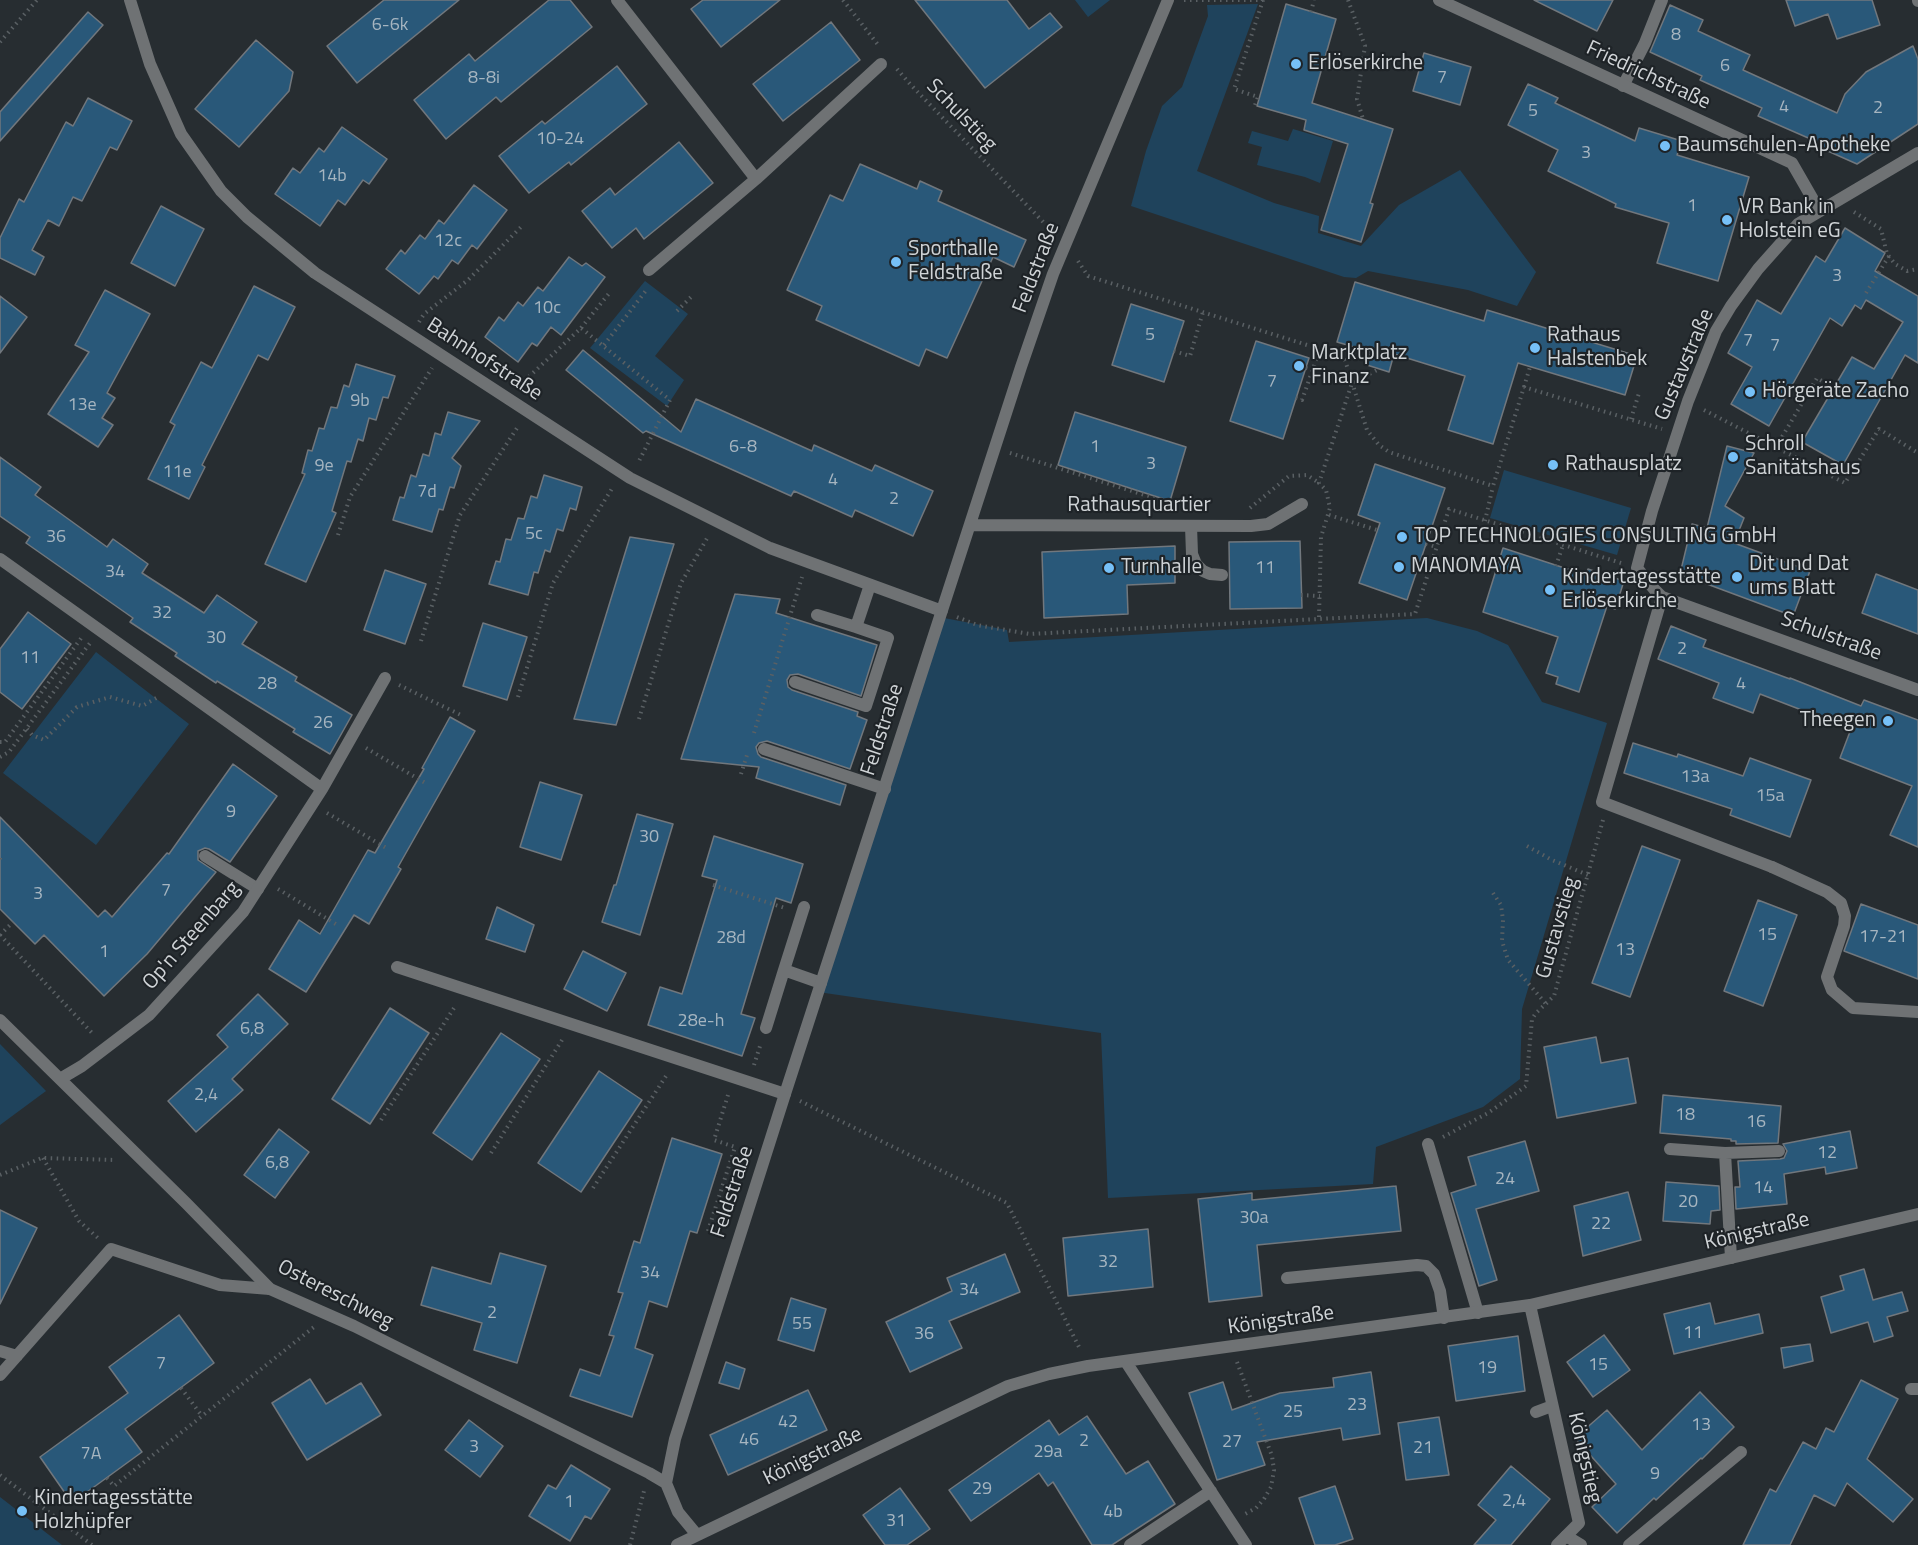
<!DOCTYPE html>
<html>
<head>
<meta charset="utf-8">
<style>
	body { margin:0 }
	canvas { display:block; background:#272d31 }
</style>
</head>
<body>
<canvas width="1918" height="1545"></canvas>
<script>
const ctx = document.querySelector('canvas').getContext('2d');
ctx.lineJoin = 'round';
function fillPath(path, color) {
  ctx.fillStyle = color;
  ctx.fill(path, 'evenodd');
}
function shape(rows) {
  const path = new Path2D();
  for (const r of rows) {
    path.moveTo(r[0], r[1]);
    for (let i = 2; i < r.length; i += 2) path.lineTo(r[i], r[i + 1]);
  }
  return path;
}
function stroke(path, color, width, dash) {
  ctx.strokeStyle = color;
  ctx.lineWidth = width;
  ctx.lineCap = dash ? 'butt' : 'round';
  ctx.setLineDash(dash || []);
  ctx.stroke(path);
}
function drawText(font, color, halo, rows, align = 'center') {
  ctx.font = font + ' "Titillium Web",sans-serif';
  ctx.lineWidth = 4.5;
  ctx.setLineDash([]);
  ctx.textBaseline = 'middle';
  ctx.strokeStyle = halo;
  ctx.fillStyle = color;
  for (const [text, x, y, turn = 0] of rows) {
    ctx.save();
    ctx.translate(x, y);
    ctx.rotate((+turn || 0) * Math.PI / 180);
    ctx.textAlign = isNaN(turn) ? turn : align;
    if (halo) ctx.strokeText(text, 0, 0);
    ctx.fillText(text, 0, 0);
    ctx.restore();
  }
}
const green = shape([
	[1075,0,1110,0,1088,17],
	[1258,4,1197,171,1274,203,1319,216,1318,233,1361,246,1399,205,1460,170,1536,272,1517,306,1468,290,1368,271,1356,278,1344,277,1131,206,1146,151,1162,106,1182,87,1208,16,1207,5],
	[1293,129,1333,141,1320,183,1305,177,1257,165,1262,147,1248,143,1252,131,1288,141],
	[645,281,688,314,655,356,684,380,667,406,590,348],
	[1504,470,1631,508,1617,555,1490,518],
	[944,618,1007,630,1009,642,1427,618,1477,631,1508,645,1542,702,1607,723,1522,1009,1520,1079,1483,1107,1376,1147,1373,1184,1108,1198,1101,1033,818,992],
	[96,652,189,724,96,845,3,773],
	[0,1044,46,1091,0,1125],
	[0,1497,62,1545,0,1545]
]);
const building = shape([
	[384,0,459,0,357,83,327,46,384,0],
	[549,0,570,0,592,27,501,102,496,97,446,139,414,100,469,54,475,61,549,0],
	[703,0,780,0,721,47,691,9,703,0],
	[915,0,1007,0,1029,29,1050,13,1062,27,985,88,915,0],
	[1534,0,1613,0,1597,31,1534,0],
	[1786,0,1872,0,1880,25,1837,39,1828,14,1795,26,1786,0],
	[1286,4,1336,19,1312,103,1393,129,1370,203,1373,204,1361,242,1321,230,1348,144,1304,130,1306,120,1257,106,1286,4],
	[1670,5,1703,20,1698,31,1750,55,1743,70,1837,113,1845,94,1866,72,1913,46,1918,59,1918,124,1857,164,1821,148,1822,144,1758,116,1762,108,1700,80,1702,76,1650,52,1670,5],
	[88,12,103,25,0,141,0,112,88,12],
	[831,22,860,60,783,121,753,84,831,22],
	[256,40,293,72,289,91,239,147,195,109,256,40],
	[1424,53,1471,67,1460,105,1413,91,1424,53],
	[617,66,647,104,571,165,569,162,529,193,499,156,542,121,545,124,617,66],
	[1528,84,1558,98,1555,103,1635,141,1639,128,1682,141,1677,155,1749,177,1718,281,1657,263,1669,223,1615,207,1616,204,1548,171,1558,150,1508,125,1528,84],
	[88,98,132,121,117,150,110,147,82,201,73,197,59,226,48,220,32,250,44,257,35,275,0,258,0,238,19,199,24,202,66,122,73,126,88,98],
	[342,127,387,159,369,184,363,180,345,205,338,200,320,226,275,194,293,168,300,173,319,148,324,152,342,127],
	[679,142,713,183,644,239,636,228,612,248,582,211,610,188,615,195,679,142],
	[860,164,917,189,920,181,942,191,938,201,1026,240,1014,267,993,257,947,358,926,349,919,366,816,320,822,306,787,290,830,195,843,201,860,164],
	[474,185,507,210,477,249,472,245,458,264,452,260,438,279,434,276,419,294,386,269,401,250,405,254,420,235,425,239,439,220,444,224,474,185],
	[161,206,204,229,175,286,131,263,161,206],
	[1845,228,1885,253,1875,271,1918,296,1918,363,1905,355,1843,465,1802,442,1852,357,1874,369,1903,322,1866,300,1861,309,1855,305,1842,326,1830,318,1769,426,1731,404,1752,367,1728,353,1757,300,1781,314,1816,256,1825,262,1845,228],
	[569,257,582,266,586,263,605,277,561,335,551,327,537,346,532,343,518,362,485,337,499,317,504,321,518,302,523,306,538,287,543,291,569,257],
	[1355,282,1484,321,1487,310,1637,356,1625,395,1518,363,1493,444,1448,430,1465,376,1394,354,1389,372,1367,365,1371,352,1337,342,1355,282],
	[254,286,295,307,268,360,258,355,202,465,205,467,189,499,148,479,175,425,170,422,201,362,212,368,254,286],
	[105,290,150,314,107,393,115,398,102,418,113,425,98,447,48,414,89,352,75,345,105,290],
	[0,296,27,317,0,353,0,296],
	[1131,304,1184,321,1164,382,1112,365,1131,304],
	[1256,341,1309,358,1283,439,1230,421,1256,341],
	[583,350,681,432,696,399,812,451,814,445,872,471,875,465,933,491,913,536,855,510,852,517,794,491,791,496,646,431,643,433,566,370,583,350],
	[356,364,395,376,388,398,383,397,376,420,369,418,363,441,358,439,351,462,347,461,332,511,336,513,306,582,265,564,305,474,302,473,308,450,312,451,319,428,324,429,331,407,337,408,344,385,349,387,356,364],
	[448,412,480,421,452,458,461,466,454,488,450,487,443,510,439,509,432,532,393,520,400,497,404,498,411,475,416,477,423,454,429,456,435,433,441,435,448,412],
	[1075,412,1186,447,1170,501,1058,465,1075,412],
	[1727,446,1754,453,1725,506,1744,518,1734,543,1810,571,1793,616,1680,574,1692,524,1707,528,1727,446],
	[0,457,41,487,35,495,107,547,113,539,148,564,142,573,204,613,217,595,257,622,242,644,297,677,295,681,352,715,330,754,293,732,295,729,217,681,216,683,175,656,177,653,130,622,133,618,26,543,30,537,0,516,0,457],
	[1375,464,1445,488,1407,600,1359,583,1380,523,1358,515,1375,464],
	[544,475,582,487,576,510,570,508,563,531,557,529,550,552,545,550,538,573,534,572,528,595,489,584,496,561,500,562,506,539,511,540,518,518,524,519,531,496,537,498,544,475],
	[630,537,674,544,616,725,574,719,630,537],
	[1300,541,1302,608,1230,609,1229,542,1300,541],
	[1175,546,1175,583,1127,585,1128,614,1044,618,1042,552,1175,546],
	[1503,548,1586,575,1588,569,1624,581,1615,609,1607,606,1579,692,1556,684,1558,677,1546,673,1558,637,1483,612,1503,548],
	[385,570,426,584,405,644,364,630,385,570],
	[1876,574,1918,590,1918,634,1862,613,1876,574],
	[735,594,780,599,776,613,877,645,861,696,798,674,790,675,787,680,788,687,792,690,858,712,857,716,867,720,850,769,767,741,759,743,756,747,758,754,761,757,846,785,840,805,756,778,759,767,681,759,735,594],
	[28,612,71,644,22,709,0,692,0,649,28,612],
	[483,623,527,637,507,700,463,686,483,623],
	[1671,626,1706,640,1703,647,1790,679,1790,678,1861,706,1864,700,1918,720,1918,847,1890,835,1912,786,1840,758,1851,729,1760,694,1753,713,1713,698,1719,683,1658,659,1671,626],
	[450,717,475,731,398,867,401,869,369,924,354,915,306,992,269,969,299,920,320,934,368,850,375,853,424,769,422,768,450,717],
	[1633,743,1677,757,1678,754,1743,776,1750,758,1811,780,1790,837,1730,815,1732,809,1624,773,1633,743],
	[233,764,277,796,230,862,209,849,205,848,198,851,198,860,216,872,147,954,104,996,44,935,35,944,0,909,0,817,98,917,105,910,112,917,167,853,169,854,233,764],
	[540,782,582,795,561,860,520,847,540,782],
	[637,814,673,824,640,935,602,922,614,885,616,885,637,814],
	[714,836,803,864,791,903,776,898,741,1014,755,1018,742,1056,648,1025,660,987,682,994,717,880,702,876,714,836],
	[1642,846,1680,860,1630,997,1592,983,1642,846],
	[1758,900,1797,915,1763,1006,1724,991,1758,900],
	[1861,904,1918,925,1918,979,1844,951,1861,904],
	[497,907,534,925,525,952,486,939,497,907],
	[583,951,626,973,607,1011,564,989,583,951],
	[258,994,288,1024,232,1079,243,1090,196,1132,168,1101,228,1047,217,1035,258,994],
	[390,1008,429,1033,370,1124,332,1099,390,1008],
	[501,1033,540,1059,472,1160,433,1133,501,1033],
	[1596,1037,1601,1063,1628,1058,1636,1103,1557,1118,1544,1047,1596,1037],
	[599,1071,642,1100,581,1192,538,1163,599,1071],
	[1663,1095,1781,1106,1778,1143,1736,1144,1736,1141,1731,1141,1731,1139,1660,1133,1663,1095],
	[279,1129,309,1152,275,1198,244,1175,279,1129],
	[1850,1131,1857,1168,1826,1174,1825,1167,1784,1174,1787,1204,1736,1209,1735,1187,1740,1187,1738,1161,1780,1159,1784,1158,1787,1151,1783,1144,1850,1131],
	[672,1138,722,1154,697,1233,690,1231,667,1307,649,1301,635,1348,653,1355,632,1417,570,1396,580,1369,600,1376,614,1336,609,1335,623,1293,618,1292,634,1241,640,1243,672,1138],
	[1525,1141,1539,1191,1476,1209,1497,1280,1479,1286,1451,1193,1476,1185,1468,1157,1525,1141],
	[1666,1182,1719,1186,1720,1210,1711,1211,1710,1224,1663,1221,1666,1182],
	[1396,1186,1401,1231,1257,1245,1262,1296,1209,1302,1198,1199,1252,1193,1252,1200,1396,1186],
	[1628,1192,1641,1240,1583,1256,1574,1206,1628,1192],
	[0,1210,37,1228,0,1304,0,1210],
	[1148,1229,1153,1287,1068,1296,1063,1238,1148,1229],
	[500,1253,546,1266,517,1363,474,1350,482,1323,421,1305,432,1267,491,1284,500,1253],
	[1005,1254,1020,1292,949,1321,962,1348,910,1372,886,1322,952,1291,947,1278,1005,1254],
	[1864,1269,1873,1300,1902,1292,1908,1311,1887,1317,1893,1336,1874,1342,1868,1322,1831,1333,1821,1297,1844,1290,1840,1276,1864,1269],
	[791,1298,826,1309,814,1351,778,1340,791,1298],
	[1710,1303,1715,1324,1759,1314,1763,1333,1674,1354,1664,1314,1710,1303],
	[179,1315,214,1363,125,1429,142,1452,72,1503,40,1457,128,1393,109,1367,179,1315],
	[1604,1335,1630,1370,1593,1397,1567,1362,1604,1335],
	[1518,1336,1525,1391,1456,1401,1448,1346,1518,1336],
	[1810,1344,1813,1361,1784,1368,1781,1348,1810,1344],
	[726,1362,745,1369,739,1389,719,1383,726,1362],
	[1371,1372,1380,1434,1343,1440,1341,1428,1257,1442,1265,1465,1217,1480,1189,1393,1223,1382,1232,1410,1280,1393,1334,1387,1333,1378,1371,1372],
	[310,1379,326,1404,361,1383,381,1415,307,1460,272,1403,310,1379],
	[1861,1380,1898,1399,1867,1459,1913,1499,1893,1522,1847,1483,1835,1506,1814,1495,1790,1545,1743,1545,1770,1489,1776,1492,1803,1442,1816,1449,1826,1428,1834,1432,1861,1380],
	[808,1390,827,1430,728,1475,710,1435,808,1390],
	[1700,1392,1734,1427,1702,1459,1701,1458,1656,1500,1654,1498,1617,1533,1592,1507,1616,1484,1575,1438,1607,1410,1642,1450,1700,1392],
	[1087,1416,1126,1474,1148,1461,1175,1504,1112,1545,1092,1545,1053,1482,1048,1486,1039,1473,971,1521,949,1490,1049,1420,1059,1435,1087,1416],
	[1439,1417,1449,1475,1406,1480,1398,1423,1439,1417],
	[469,1420,503,1446,480,1477,445,1450,469,1420],
	[571,1465,610,1489,591,1519,585,1516,570,1541,529,1516,548,1485,556,1489,571,1465],
	[1511,1466,1550,1499,1511,1545,1474,1545,1496,1520,1478,1505,1511,1466],
	[1335,1486,1353,1539,1335,1545,1315,1545,1299,1498,1335,1486],
	[900,1488,930,1529,907,1545,885,1545,863,1515,900,1488]
]);
const path = shape([
	[843,0,879,46],
	[1184,0,1263,0],
	[1348,0,1365,46,1357,99,1363,119],
	[1311,12,1314,0],
	[0,42,37,0],
	[897,69,910,84,1051,230],
	[1255,105,1258,97,1234,89,1263,0],
	[1854,212,1881,229,1887,254,1895,264,1907,271,1918,269],
	[1078,261,1088,276,1326,351,1345,360,1367,430,1379,445,1389,452,1493,486,1524,387,1662,429],
	[1866,293,1889,256],
	[677,311,693,295],
	[419,322,424,314,468,280,521,227],
	[581,328,611,291],
	[604,345,648,288],
	[1174,351,1190,356,1203,312],
	[1306,368,1313,370],
	[520,385,581,328,670,400,638,463],
	[1524,387,1530,367],
	[1296,398,1302,400,1320,349],
	[1704,410,1845,483,1879,429,1918,453],
	[1631,419,1639,393],
	[1776,447,1817,378,1834,388],
	[1010,453,1180,506],
	[1250,508,1289,476,1307,475,1319,483],
	[1329,515,1377,530],
	[1485,521,1493,486],
	[338,535,350,497,432,368],
	[1426,544,1437,547],
	[1556,566,1563,545],
	[1301,595,1320,596],
	[957,617,977,625,1030,634,1415,614,1449,509,1621,563],
	[1319,617,1321,537,1330,508,1326,490,1319,483,1352,383,1379,369],
	[421,641,460,515,519,425],
	[399,685,463,716],
	[518,697,553,583,613,487],
	[639,719,681,583,709,535],
	[27,729,32,735,44,740,77,707,110,697,142,706,160,696],
	[754,733,802,577],
	[0,742,5,742,82,637],
	[366,748,427,784],
	[0,757,9,752,90,643],
	[741,774,747,755],
	[327,813,388,849],
	[1527,846,1552,860,1588,875],
	[0,858,0,861],
	[713,885,785,908],
	[278,889,339,926],
	[1493,893,1501,905,1503,920,1502,941,1508,960,1547,1005],
	[0,935,94,1035],
	[0,935,13,922],
	[754,1065,761,1043],
	[800,1101,1007,1203,1080,1349],
	[381,1120,456,1005],
	[1443,1137,1488,1113,1526,1086,1532,1019,1536,1013,1554,996,1603,820],
	[491,1153,562,1040],
	[43,1158,79,1221,98,1238],
	[0,1175,42,1158,116,1160],
	[593,1188,668,1073],
	[708,1231,735,1147,714,1140,728,1095],
	[1237,1362,1272,1456,1274,1470,1271,1487,1264,1499,1256,1508,1245,1514],
	[181,1388,202,1416],
	[0,1475,92,1545],
	[107,1478,114,1486,314,1327],
	[630,1545,644,1491]
]);
const lane = shape([
	[1623,86,1645,43,1662,0],
	[1191,526,1192,554,1196,564,1203,571,1210,574,1222,575],
	[817,615,856,627],
	[795,682,866,706,888,638,856,627,870,585],
	[764,749,885,789],
	[205,856,258,889],
	[1772,867,1827,892,1841,903,1845,916,1844,926,1827,977,1832,990,1853,1008,1918,1012],
	[804,907,784,970,821,983],
	[397,967,785,1094],
	[766,1028,784,970],
	[1428,1144,1478,1313],
	[1670,1149,1725,1153],
	[1731,1258,1725,1153,1779,1151],
	[1287,1278,1417,1265,1426,1266,1434,1274,1440,1291,1444,1318],
	[0,1351,17,1356],
	[0,1375,111,1249,220,1285,270,1289],
	[1911,1389,1918,1389],
	[1566,1536,1581,1545],
	[1629,1545,1741,1452]
]);
const street = shape([
	[130,0,150,64,181,134,221,191,247,217,315,273,630,478,770,548,942,611],
	[617,0,756,179],
	[1439,0,1792,163,1819,210],
	[1918,0,1918,1],
	[1918,153,1798,224,1758,269,1731,306,1716,331,1688,401,1652,511,1637,568,1654,589,1662,597,1918,690],
	[649,270,756,179,881,64],
	[971,525,1251,526,1268,524,1302,504],
	[0,559,322,789,243,912,149,1015,82,1066,60,1079],
	[1662,597,1602,802,1772,867],
	[322,789,385,678],
	[0,1020,186,1203,270,1289,354,1326,649,1473,666,1483,678,1512,697,1535],
	[1530,1305,1579,1523,1557,1545],
	[1126,1362,1246,1545],
	[1536,1412,1552,1406],
	[666,1483,675,1439,785,1094,1021,367,1053,274,1168,0],
	[677,1545,1008,1386,1049,1374,1088,1366,1530,1305,1918,1214],
	[1130,1545,1211,1491]
]);
const markers = [
	[1296,64,6,"#76c0f7"],
	[1665,146,6,"#76c0f7"],
	[1727,220,6,"#76c0f7"],
	[896,262,6,"#76c0f7"],
	[1535,348,6,"#76c0f7"],
	[1299,366,6,"#76c0f7"],
	[1750,392,6,"#76c0f7"],
	[1733,457,6,"#76c0f7"],
	[1553,465,6,"#76c0f7"],
	[1402,537,6,"#76c0f7"],
	[1399,567,6,"#76c0f7"],
	[1109,568,6,"#76c0f7"],
	[1737,577,6,"#76c0f7"],
	[1550,590,6,"#76c0f7"],
	[1888,721,6,"#76c0f7"],
	[22,1511,6,"#76c0f7"]
];
const numberNames = [
	["6-6k",390,26],
	["8",1676,36],
	["6",1725,67],
	["8-8i",484,79],
	["7",1442,79],
	["4",1784,108],
	["2",1878,109],
	["5",1533,112],
	["10-24",560,140],
	["3",1586,154],
	["14b",332,177],
	["1",1692,207],
	["12c",448,242],
	["3",1837,277],
	["10c",547,309],
	["5",1150,336],
	["7",1748,342],
	["7",1775,347],
	["7",1272,383],
	["9b",360,402],
	["13e",82,406],
	["6-8",743,448],
	["1",1095,448],
	["3",1151,465],
	["9e",324,467],
	["11e",177,473],
	["4",833,481],
	["7d",427,493],
	["2",894,500],
	["5c",534,535],
	["36",56,538],
	["11",1265,569],
	["34",115,573],
	["32",162,614],
	["30",216,639],
	["2",1682,650],
	["11",30,659],
	["28",267,685],
	["4",1741,685],
	["26",323,724],
	["13a",1695,778],
	["15a",1770,797],
	["9",231,813],
	["30",649,838],
	["7",166,892],
	["3",38,895],
	["15",1767,936],
	["17-21",1883,938],
	["28d",731,939],
	["13",1625,951],
	["1",104,953],
	["28e-h",701,1022],
	["6,8",252,1030],
	["2,4",206,1096],
	["18",1685,1116],
	["16",1756,1123],
	["12",1827,1154],
	["6,8",277,1164],
	["24",1505,1180],
	["14",1763,1189],
	["20",1688,1203],
	["30a",1254,1219],
	["22",1601,1225],
	["32",1108,1263],
	["34",650,1274],
	["34",969,1291],
	["2",492,1314],
	["55",802,1325],
	["11",1693,1334],
	["36",924,1335],
	["7",161,1365],
	["15",1598,1366],
	["19",1487,1369],
	["23",1357,1406],
	["25",1293,1413],
	["42",788,1423],
	["13",1701,1426],
	["46",749,1441],
	["2",1084,1442],
	["27",1232,1443],
	["3",474,1448],
	["21",1423,1449],
	["29a",1048,1453],
	["7A",91,1455],
	["9",1655,1475],
	["29",982,1490],
	["2,4",1514,1502],
	["1",569,1503],
	["4b",1113,1513],
	["31",896,1522]
];
const poiNames = [
	["Erlöserkirche",1308,64],
	["Baumschulen-Apotheke",1677,146],
	["VR Bank in",1739,208],
	["Holstein eG",1739,232],
	["Sporthalle",908,250],
	["Feldstraße",908,274],
	["Rathaus",1547,336],
	["Halstenbek",1547,360],
	["Marktplatz",1311,354],
	["Finanz",1311,378],
	["Hörgeräte Zacho",1762,392],
	["Schroll",1745,445],
	["Sanitätshaus",1745,469],
	["Rathausplatz",1565,465],
	["TOP TECHNOLOGIES CONSULTING GmbH",1414,537],
	["Dit und Dat",1749,565],
	["ums Blatt",1749,589],
	["MANOMAYA",1411,567],
	["Turnhalle",1121,568],
	["Kindertagesstätte",1562,578],
	["Erlöserkirche",1562,602],
	["Theegen",1876,721,"right"],
	["Kindertagesstätte",34,1499],
	["Holzhüpfer",34,1523]
];
const streetNames = [
	["Friedrichstraße",1648,76,25],
	["Schulstieg",961,116,46],
	["Feldstraße",1037,268,-69],
	["Bahnhofstraße",484,360,33],
	["Gustavstraße",1685,365,-67],
	["Rathausquartier",1139,506],
	["Schulstraße",1831,637,20],
	["Feldstraße",883,730,-72],
	["Gustavstieg",1558,928,-74],
	["Op'n Steenbarg",192,936,-49],
	["Feldstraße",733,1192,-72],
	["Königstraße",1757,1232,-13],
	["Ostereschweg",335,1295,27],
	["Königstraße",1281,1321,-8],
	["Königstraße",813,1457,-26],
	["Königstieg",1584,1458,77]
];
fillPath(green, '#1f435c');
fillPath(building, '#295879');
stroke(building, '#71777d', 1.5);
stroke(path, '#5a6064', 4, [1.5, 4.5]);
stroke(lane, '#6f7274', 12);
stroke(street, '#6f7274', 12);
for (const [x, y, r, color] of markers) {
  const dot = new Path2D();
  dot.arc(x, y, r, 0, 2 * Math.PI);
  ctx.fillStyle = color;
  ctx.fill(dot);
  stroke(dot, '#1e2327', 2);
}
drawText('18px', '#a6b5c0', null, numberNames);
drawText('21px', '#d0d4d7', '#1e2327', poiNames, 'left');
drawText('21px', '#d0d4d7', '#1e2327', streetNames);
</script>
</body>
</html>
